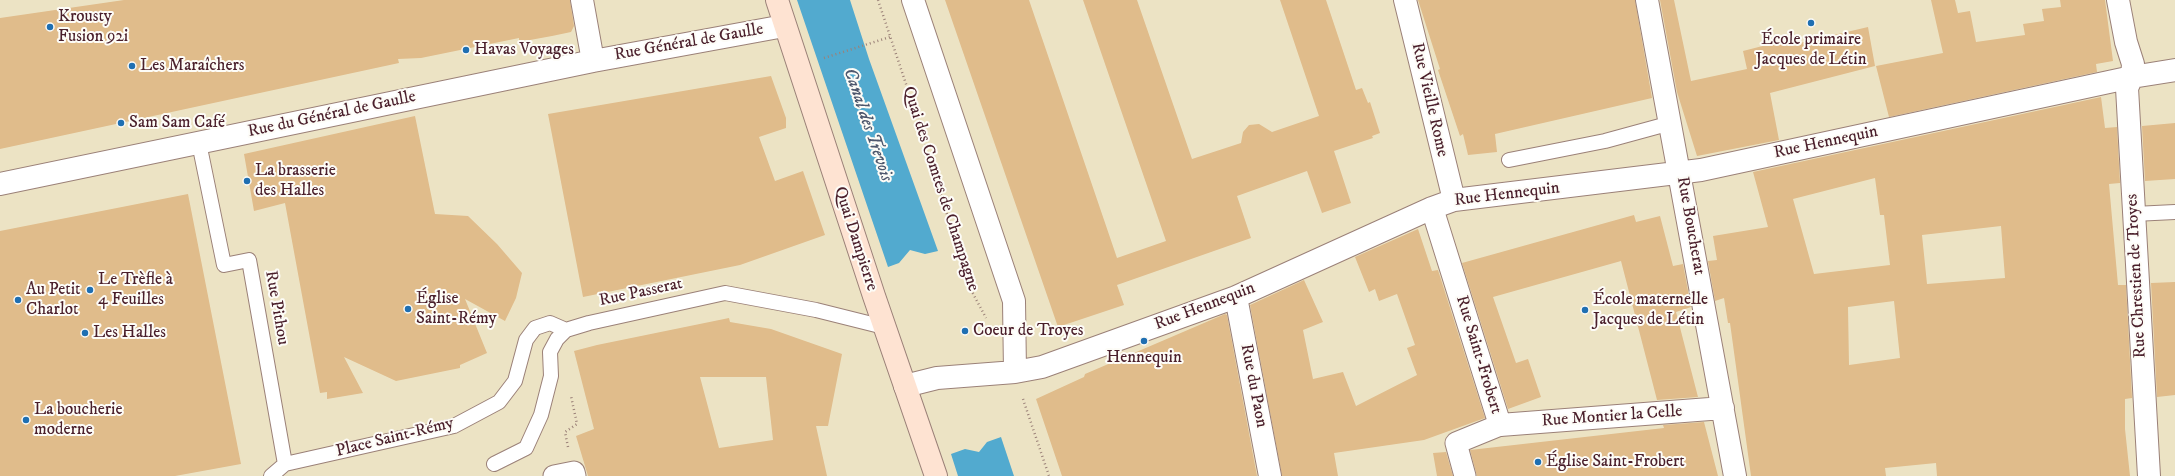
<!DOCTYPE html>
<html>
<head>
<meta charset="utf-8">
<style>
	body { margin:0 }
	canvas { display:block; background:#ece3c4 }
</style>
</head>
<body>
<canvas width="2175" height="476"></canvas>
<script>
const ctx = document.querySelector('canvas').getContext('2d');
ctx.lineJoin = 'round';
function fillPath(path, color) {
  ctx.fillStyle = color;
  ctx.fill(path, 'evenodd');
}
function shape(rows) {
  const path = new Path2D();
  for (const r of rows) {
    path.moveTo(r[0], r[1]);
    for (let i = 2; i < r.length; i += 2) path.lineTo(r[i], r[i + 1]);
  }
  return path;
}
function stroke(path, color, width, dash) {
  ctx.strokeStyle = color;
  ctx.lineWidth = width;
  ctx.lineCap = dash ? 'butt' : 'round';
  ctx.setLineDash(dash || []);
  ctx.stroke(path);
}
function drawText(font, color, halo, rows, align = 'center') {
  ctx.font = font + ' "IM FELL DW Pica",serif';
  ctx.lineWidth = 4;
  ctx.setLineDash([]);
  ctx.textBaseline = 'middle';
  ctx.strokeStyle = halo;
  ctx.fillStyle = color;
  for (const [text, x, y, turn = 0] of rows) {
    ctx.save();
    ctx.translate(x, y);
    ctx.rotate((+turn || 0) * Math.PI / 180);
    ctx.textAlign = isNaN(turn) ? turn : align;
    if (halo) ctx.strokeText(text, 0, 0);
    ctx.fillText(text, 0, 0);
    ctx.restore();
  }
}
const water = shape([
	[797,0,850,0,869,59,938,251,925,254,910,250,899,263,888,267],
	[1001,437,1014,476,958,476,951,454,965,449,979,452,987,442]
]);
const building = shape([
	[124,0,570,0,574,26,571,32,552,36,519,42,519,38,421,58,398,59,399,63,0,149,0,18],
	[945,0,1029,0,1117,258,1166,241,1083,0,1137,0,1192,159,1241,143,1243,132,1249,125,1259,124,1272,132,1319,116,1280,0,1326,0,1356,90,1362,88,1368,103,1370,102,1380,133,1372,136,1373,138,1334,151,1351,203,1322,213,1307,171,1237,196,1251,238,1117,285,1124,305,1058,327],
	[1418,0,1635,0,1652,98,1495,134,1497,152,1468,155,1463,134,1460,136,1438,70,1440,69],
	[1660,0,1674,0,1691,81,1747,69,1743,51,1786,40,1787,46,1868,27,1875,66,1770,93,1779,140,1697,156,1677,92],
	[1931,0,1955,0,1958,13,1970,11,1976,42,2025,35,2023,24,2044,21,2042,9,2061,7,2060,0,2105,0,2113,61,2096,64,2097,72,1889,117,1876,66,1943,53],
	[771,76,786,118,786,128,759,137,775,181,803,171,825,235,740,265,583,297,548,114],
	[2101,97,2105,128,2117,127,2120,183,2109,184,2118,285,2126,285,2132,398,2125,399,2125,429,2130,476,1937,476,1936,463,1885,468,1886,476,1751,476,1730,323,1728,323,1724,298,1715,301,1708,261,1717,260,1713,236,1768,227,1753,172],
	[1875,178,1880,215,1884,215,1890,265,1814,274,1793,199],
	[2001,226,2005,278,1927,284,1922,235],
	[1894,301,1900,358,1849,365,1848,307],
	[415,116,435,214,468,216,497,244,522,273,516,298,505,321,465,299,487,353,460,365,460,368,396,381,344,357,363,393,327,399,327,392,320,393,285,203,254,211,244,154],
	[2175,123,2175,179,2145,181,2142,126],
	[188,194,241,464,175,476,0,476,0,231],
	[1634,215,1636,222,1660,216,1673,266,1683,264,1691,307,1676,312,1698,397,1657,400,1621,261,1493,297,1516,363,1528,359,1541,397,1508,409,1462,263],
	[1418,229,1432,271,1438,270,1485,418,1424,440,1334,453,1338,476,1282,476,1250,305,1304,280,1323,322,1303,330,1313,379,1343,372,1356,406,1417,375,1407,348,1415,345,1397,294,1379,301,1375,289,1369,292,1355,257],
	[2175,282,2175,395,2157,397,2151,283],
	[1225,314,1227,315,1257,476,1062,476,1036,399,1084,377,1085,374],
	[729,318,730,322,771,329,842,354,828,426,816,426,827,476,588,476,576,436,594,429,574,351,597,345],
	[700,377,766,377,773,440,719,448],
	[1704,422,1718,476,1477,476,1470,450,1664,428,1663,425],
	[1446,452,1453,476,1437,476,1433,453]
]);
const path = shape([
	[878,0,917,117,969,286,986,318],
	[824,58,890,37],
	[1023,399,1049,476],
	[568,447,565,432,577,424,571,396]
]);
const service = shape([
	[199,143,224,265,249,260,285,464],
	[1509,160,1605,141,1671,123],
	[2134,214,2175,212],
	[494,464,526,448,541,415,551,376,550,352,557,339,566,330,589,323,725,293,816,310,884,327],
	[271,476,285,464,454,426,499,402,515,381,526,340,535,328,550,323,566,330]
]);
const pedestrian = shape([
	[554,476,574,472,575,476],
	[1465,476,1456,443,1500,425]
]);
const minor = shape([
	[582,0,593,61],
	[913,0,1014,301,1015,372],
	[1405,0,1454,200],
	[1647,0,1735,476],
	[2118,0,2126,42,2133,64,2132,77,2127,88,2149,476],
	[0,184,593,61,784,26],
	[1432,208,1500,425,1723,408],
	[1236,297,1270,476],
	[905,386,937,378,1015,372,1042,367,1236,297,1432,208,1454,200,1701,170,2132,77,2175,70]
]);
const secondary = shape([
	[777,0,874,296,936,476]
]);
const markers = [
	[1811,23,4,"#1f6fb2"],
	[50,27,4,"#1f6fb2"],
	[466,50,4,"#1f6fb2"],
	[132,66,4,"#1f6fb2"],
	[121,123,4,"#1f6fb2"],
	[247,181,4,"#1f6fb2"],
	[90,290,4,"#1f6fb2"],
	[18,300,4,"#1f6fb2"],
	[408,309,4,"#1f6fb2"],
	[1585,310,4,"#1f6fb2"],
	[965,331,4,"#1f6fb2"],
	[85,333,4,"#1f6fb2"],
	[1144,341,4,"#1f6fb2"],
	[26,420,4,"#1f6fb2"],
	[1538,462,4,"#1f6fb2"]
];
const poiNames = [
	["Krousty",58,17],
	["Fusion 92i",58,37],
	["École primaire",1811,40,"center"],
	["Jacques de Létin",1811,60,"center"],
	["Havas Voyages",474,50],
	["Les Maraîchers",140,66],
	["Sam Sam Café",129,123],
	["La brasserie",255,171],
	["des Halles",255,191],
	["Le Trèfle à",98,280],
	["4 Feuilles",98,300],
	["Au Petit",26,290],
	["Charlot",26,310],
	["Église",416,299],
	["Saint-Rémy",416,319],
	["École maternelle",1593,300],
	["Jacques de Létin",1593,320],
	["Coeur de Troyes",973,331],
	["Les Halles",93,333],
	["Hennequin",1144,358,"center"],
	["La boucherie",34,410],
	["moderne",34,430],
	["Église Saint-Frobert",1546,462]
];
const streetNames = [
	["Rue Général de Gaulle",689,43,-10],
	["Rue Vieille Rome",1429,100,77],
	["Rue du Général de Gaulle",332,115,-12],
	["Rue Hennequin",1826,143,-12],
	["Quai des Comtes de Champagne",940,189,72],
	["Rue Hennequin",1507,195,-7],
	["Rue Boucherat",1690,226,80],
	["Quai Dampierre",855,239,72],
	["Rue Chrestien de Troyes",2137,276,-93],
	["Rue Passerat",641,293,-12],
	["Rue Hennequin",1205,307,-21],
	["Rue Pithou",276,308,80],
	["Rue Saint-Frobert",1478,355,73],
	["Rue du Paon",1253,386,79],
	["Rue Montier la Celle",1612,417,-4],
	["Place Saint-Rémy",395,438,-14]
];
const waterNames = [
	["Canal des Trevois",867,125,71]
];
fillPath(water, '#52aacf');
fillPath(building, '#e0bc8b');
stroke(service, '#9b8178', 16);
stroke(pedestrian, '#9b8178', 23);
stroke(minor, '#9b8178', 24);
stroke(secondary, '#9b8178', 24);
stroke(path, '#9b8178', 2.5, [1, 3]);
stroke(service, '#fff', 14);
stroke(pedestrian, '#fff', 21);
stroke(minor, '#fff', 22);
stroke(secondary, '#fee3d2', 22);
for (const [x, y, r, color] of markers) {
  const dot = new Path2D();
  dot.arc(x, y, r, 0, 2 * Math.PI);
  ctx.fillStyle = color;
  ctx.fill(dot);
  stroke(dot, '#fdfcf7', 1.5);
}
drawText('17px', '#4a1f2b', '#fdfcf7', poiNames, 'left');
drawText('17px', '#4a1f2b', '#fdfcf7', streetNames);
drawText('italic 18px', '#4d576d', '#fdfcf7', waterNames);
</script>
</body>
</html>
